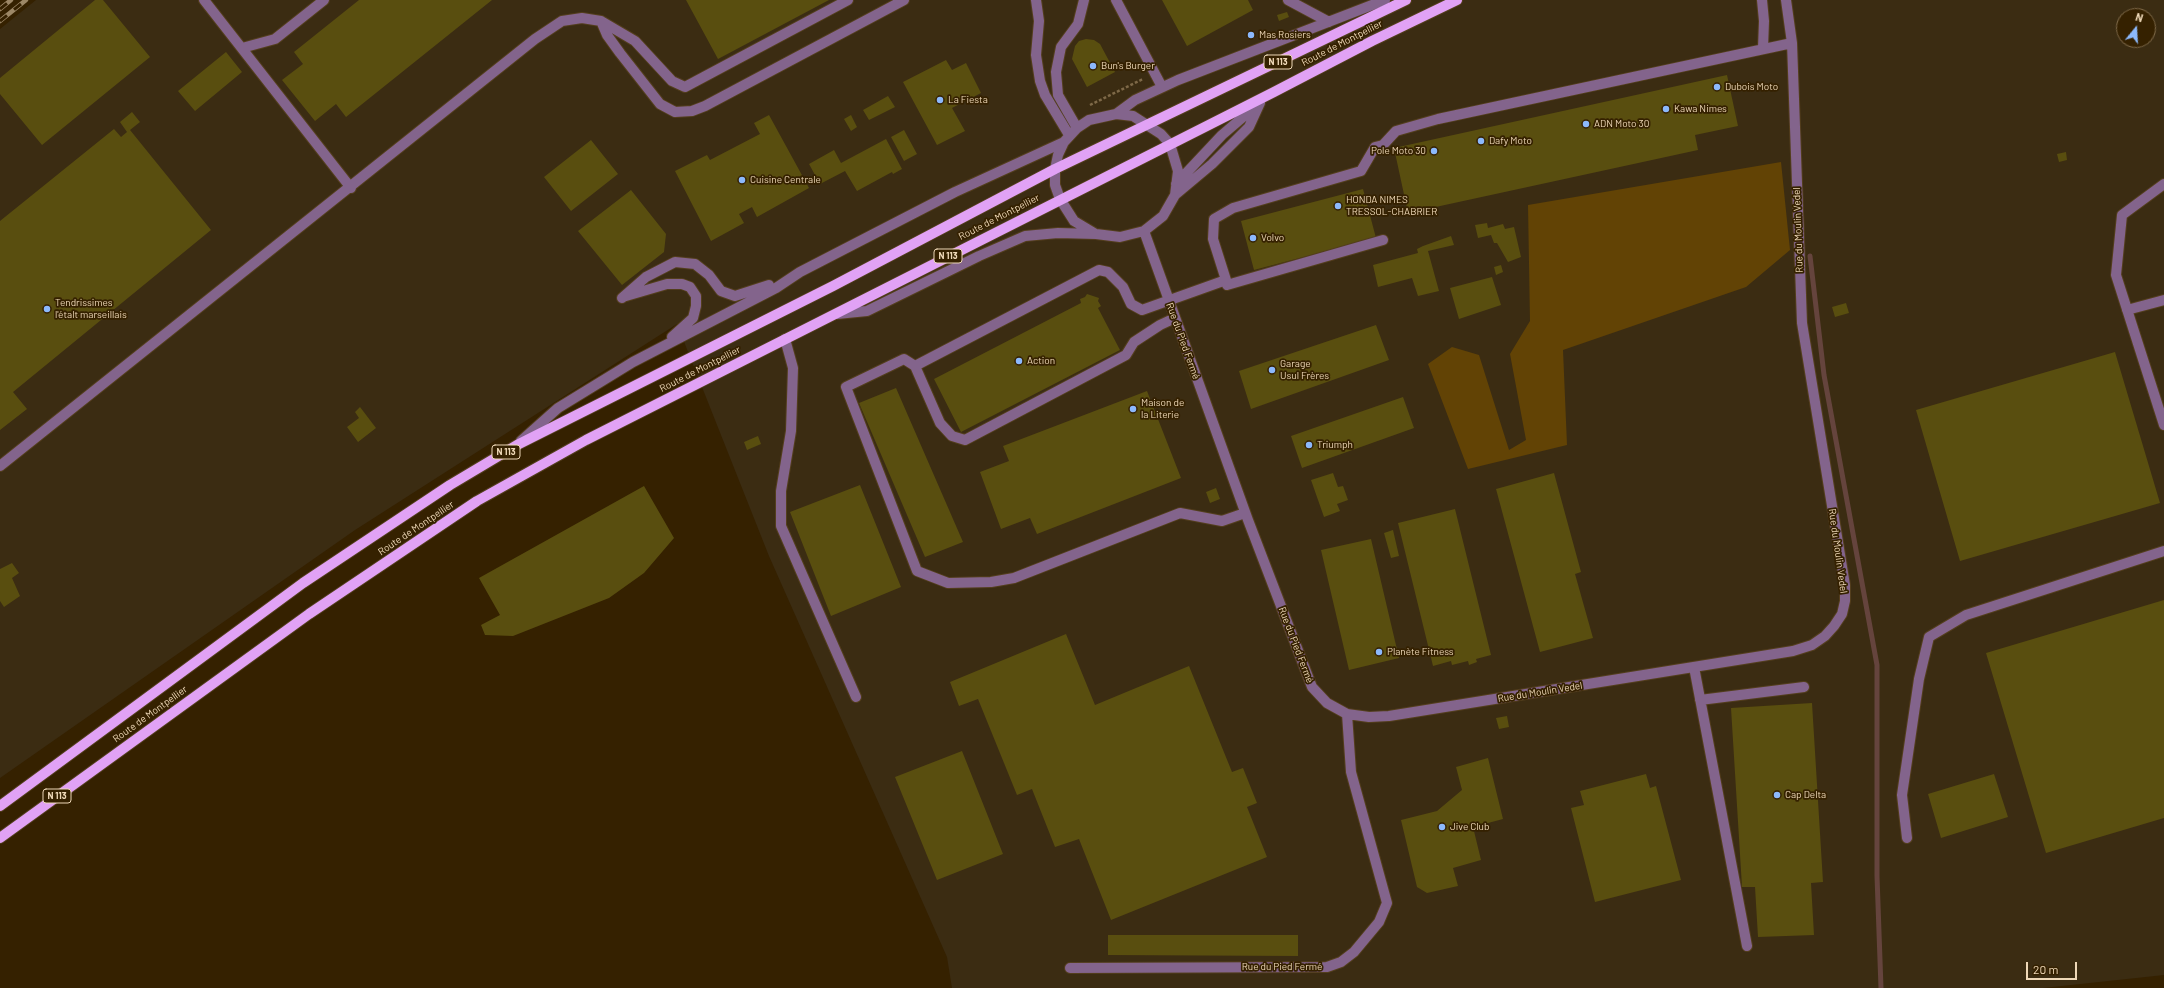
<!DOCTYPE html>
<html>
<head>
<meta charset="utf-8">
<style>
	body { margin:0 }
	#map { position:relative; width:2164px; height:988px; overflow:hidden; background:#352100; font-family:Barlow,sans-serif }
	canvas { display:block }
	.north { position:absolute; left:2116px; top:8px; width:40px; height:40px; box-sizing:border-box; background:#352100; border:1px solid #7f6a49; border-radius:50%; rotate:18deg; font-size:11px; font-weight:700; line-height:16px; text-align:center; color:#eed8b7 }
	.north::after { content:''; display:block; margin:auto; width:14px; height:18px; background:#8cb9fc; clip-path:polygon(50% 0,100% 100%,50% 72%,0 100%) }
	.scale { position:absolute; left:2026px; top:962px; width:51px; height:18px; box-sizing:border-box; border:2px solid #eed8b7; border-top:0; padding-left:5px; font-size:12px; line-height:14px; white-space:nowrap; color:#eed8b7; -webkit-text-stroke:3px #352100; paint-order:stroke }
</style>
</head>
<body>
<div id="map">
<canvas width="2164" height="988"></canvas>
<div class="north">N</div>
<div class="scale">20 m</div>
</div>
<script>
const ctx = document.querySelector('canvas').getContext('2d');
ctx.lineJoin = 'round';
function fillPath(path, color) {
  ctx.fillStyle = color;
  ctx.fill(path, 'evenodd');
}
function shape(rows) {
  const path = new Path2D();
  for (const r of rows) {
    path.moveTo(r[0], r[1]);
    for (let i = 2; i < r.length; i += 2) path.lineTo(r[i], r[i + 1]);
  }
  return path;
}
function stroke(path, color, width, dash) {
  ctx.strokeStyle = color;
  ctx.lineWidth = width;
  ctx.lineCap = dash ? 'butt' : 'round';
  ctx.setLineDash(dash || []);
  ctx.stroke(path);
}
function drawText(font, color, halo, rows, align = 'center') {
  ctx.font = font + ' Barlow,sans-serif';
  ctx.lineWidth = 3.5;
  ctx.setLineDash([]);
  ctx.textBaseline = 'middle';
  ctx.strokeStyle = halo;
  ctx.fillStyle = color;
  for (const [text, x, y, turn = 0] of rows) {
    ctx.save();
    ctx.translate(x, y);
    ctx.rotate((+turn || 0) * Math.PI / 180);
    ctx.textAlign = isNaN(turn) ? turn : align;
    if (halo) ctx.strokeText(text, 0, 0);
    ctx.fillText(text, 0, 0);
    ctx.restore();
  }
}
const built = shape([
	[36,0,2164,0,2164,975,2043,988,952,988,947,957,769,556,677,324,355,530,0,778,0,29],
	[2124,16,2148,16,2148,40,2124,40]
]);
const green = shape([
	[1781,162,1790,250,1746,287,1563,350,1567,445,1468,469,1428,364,1452,347,1479,355,1509,450,1526,440,1510,354,1530,321,1528,205]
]);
const stream = shape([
	[1810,256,1824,375,1877,665,1877,876,1881,988]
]);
const building = shape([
	[95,0,103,0,150,57,42,145,0,94,0,78],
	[359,0,492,0,346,117,336,104,315,121,282,80,303,64,294,52],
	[686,0,829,0,718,59],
	[1162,0,1248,0,1253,10,1187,46],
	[1287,12,1289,17,1279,21,1277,15],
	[1086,39,1094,40,1100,44,1115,72,1087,87,1072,59,1075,46,1079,41],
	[226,52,242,72,195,111,178,91],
	[946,60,952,70,966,63,981,93,952,108,965,131,937,145,903,82],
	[1727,75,1738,126,1695,135,1698,150,1408,213,1394,148],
	[888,96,895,107,869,120,863,110],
	[132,112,140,122,130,130,211,230,13,392,27,409,0,430,0,221,114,129,121,137,127,132,120,122],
	[769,115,809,188,757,217,752,207,739,214,744,223,711,241,675,171,707,155,710,160,760,134,754,123],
	[851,115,857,127,851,131,844,119],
	[904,130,917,154,904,161,891,137],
	[886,139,902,169,893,174,892,172,857,191,845,171,820,184,809,164,834,150,841,163],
	[591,140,618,174,571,211,544,177],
	[2066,152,2067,160,2059,162,2057,154],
	[1363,189,1376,238,1254,270,1241,221],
	[631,190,666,234,664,252,622,285,578,231],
	[1487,223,1488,228,1503,224,1505,229,1514,227,1521,257,1508,262,1497,243,1494,243,1491,235,1478,238,1475,225],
	[1451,236,1454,245,1428,251,1439,291,1418,296,1412,278,1378,287,1373,265,1418,253,1417,249,1423,246],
	[1501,265,1503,272,1496,275,1494,267],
	[1492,277,1501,305,1459,319,1450,288],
	[1087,294,1099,298,1098,301,1101,306,1098,308,1120,350,961,432,934,379,1081,303,1080,299,1085,297],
	[1846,303,1849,313,1835,317,1832,307],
	[1376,325,1389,360,1251,409,1239,371],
	[2115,352,2160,503,1960,561,1916,410],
	[896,388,963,542,925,557,859,403],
	[1147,391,1181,478,1037,534,1030,518,1001,529,980,472,1009,461,1003,446],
	[1403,397,1414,428,1302,468,1291,436],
	[360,407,376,428,358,442,347,427,359,418,355,412],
	[758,436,761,444,747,450,744,442],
	[1333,473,1338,487,1343,486,1348,500,1337,504,1340,511,1324,517,1311,480],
	[1554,473,1581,572,1575,574,1593,638,1540,652,1496,489],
	[860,485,901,587,831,616,790,512],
	[644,486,674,538,644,573,609,598,513,636,485,635,481,625,500,615,479,578],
	[1216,488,1220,499,1210,503,1206,492],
	[1455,509,1491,655,1476,659,1477,662,1469,665,1468,661,1452,665,1451,661,1433,666,1398,523],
	[1393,530,1399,556,1391,558,1384,533],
	[1371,539,1399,658,1349,670,1321,550],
	[12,563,19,573,12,578,20,596,4,607,0,601,0,569],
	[2164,600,2164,818,2046,853,1986,653],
	[1066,634,1095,705,1189,666,1232,772,1243,768,1257,803,1247,807,1267,857,1111,920,1079,839,1055,847,1032,789,1017,795,978,699,959,706,950,682],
	[1812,703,1823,882,1811,883,1814,935,1758,937,1755,887,1742,887,1731,708],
	[1507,716,1509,727,1499,729,1496,718],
	[962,751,1003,854,937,880,895,777],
	[1488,758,1503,819,1473,827,1481,860,1453,868,1458,886,1427,893,1417,887,1401,820,1437,811,1462,790,1456,767],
	[1646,774,1650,788,1656,786,1681,880,1595,902,1571,808,1584,805,1580,791],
	[1994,774,2008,817,1941,838,1928,794],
	[1108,935,1298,935,1298,956,1108,955]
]);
const path = shape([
	[1090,105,1143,79]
]);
const minor = shape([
	[204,0,351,188],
	[1036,0,1039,21,1036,55,1040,81,1045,95,1069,135],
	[1116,0,1162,87],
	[1288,0,1329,22],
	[1762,0,1764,21,1763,48],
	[601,21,607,35,620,53,660,104,675,112,692,111,705,106,904,0],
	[242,48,275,39,324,0],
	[1116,114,1135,100,1178,80,1385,0],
	[1077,128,1058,95,1056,72,1061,47,1078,24,1084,0],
	[1176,184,1222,135,1256,106],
	[2164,184,2122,215,2116,275,2164,425],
	[1094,233,1074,221,1060,199,1055,185,1055,169,1058,155,1064,142,1077,128,1089,120,1116,114,1133,116,1161,134,1170,144,1178,171,1175,195],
	[1226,280,1227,285,1383,240],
	[626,296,667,284,682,284,690,287,696,296,696,306,693,318,672,337],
	[622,298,646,277,675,262,695,264,709,275,721,291,735,296,769,285],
	[2127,310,2164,300],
	[837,314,867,311,979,256,1025,236,1058,233,1096,234,1120,237,1144,231,1163,216,1175,195,1212,164,1249,127,1260,103],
	[1175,318,1160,325,1134,342,1126,355,965,440,952,436,940,423,915,366,1099,270,1108,272,1123,287,1131,304,1142,310,1226,280,1213,239,1214,219,1233,208,1361,171,1375,147,1383,145,1396,131,1438,119,1792,43],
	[785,339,793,368,791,431,781,491,781,526,856,697],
	[915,366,904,359,846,387,917,571,948,583,991,582,1014,578,1180,513,1222,521,1245,513],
	[521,441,558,408,633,362,776,288,800,272,955,192,1064,142],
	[0,466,535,39,562,21,582,18,601,21,635,41,672,81,685,87,848,0],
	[1694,667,1747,946],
	[1700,700,1804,687],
	[1347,714,1369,717,1389,716,1793,651,1812,645,1825,636,1834,626,1842,614,1845,601,1845,585,1802,323,1792,43,1786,0],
	[1907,838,1902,795,1919,679,1929,637,1966,615,2164,551],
	[1070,968,1327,967,1341,962,1354,952,1379,922,1387,903,1351,772,1347,714,1327,703,1312,687,1248,520,1144,231]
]);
const major = shape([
	[0,806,303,583,450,485,517,445,833,286,1055,169,1406,0],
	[0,838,309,614,477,501,586,440,1274,92,1372,41,1457,0]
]);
const rail = shape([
	[0,9,11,0],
	[0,21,26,0]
]);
const markers = [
	[1251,35,4,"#8cb9fc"],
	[1093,66,4,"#8cb9fc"],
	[1717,87,4,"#8cb9fc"],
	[940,100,4,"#8cb9fc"],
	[1666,109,4,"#8cb9fc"],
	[1586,124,4,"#8cb9fc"],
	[1481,141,4,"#8cb9fc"],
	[1434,151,4,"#8cb9fc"],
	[742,180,4,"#8cb9fc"],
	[1338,206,4,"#8cb9fc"],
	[1253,238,4,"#8cb9fc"],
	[47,309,4,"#8cb9fc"],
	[1019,361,4,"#8cb9fc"],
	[1272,370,4,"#8cb9fc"],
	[1133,409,4,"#8cb9fc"],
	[1309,445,4,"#8cb9fc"],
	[1379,652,4,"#8cb9fc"],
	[1777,795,4,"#8cb9fc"],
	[1442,827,4,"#8cb9fc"]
];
const shields = [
	[1278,62,28],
	[948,256,28],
	[506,452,28],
	[57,796,28]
];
const shieldNames = [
	["N 113",1278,62],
	["N 113",948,256],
	["N 113",506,452],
	["N 113",57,796]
];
const poiNames = [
	["Mas Rosiers",1259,35],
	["Bun's Burger",1101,66],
	["Dubois Moto",1725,87],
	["La Fiesta",948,100],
	["Kawa Nimes",1674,109],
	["ADN Moto 30",1594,124],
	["Dafy Moto",1489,141],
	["Pole Moto 30",1426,151,"right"],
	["Cuisine Centrale",750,180],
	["HONDA NIMES",1346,200],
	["TRESSOL-CHABRIER",1346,212],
	["Volvo",1261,238],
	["Tendrissimes",55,303],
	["l'étalt marseillais",55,315],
	["Action",1027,361],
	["Garage",1280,364],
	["Usul Frères",1280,376],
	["Maison de",1141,403],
	["la Literie",1141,415],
	["Triumph",1317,445],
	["Planète Fitness",1387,652],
	["Cap Delta",1785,795],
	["Jive Club",1450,827]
];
const streetNames = [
	["Route de Montpellier",1342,43,-27],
	["Route de Montpellier",999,217,-27],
	["Rue du Moulin Vedel",1798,230,-92],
	["Rue du Pied Fermé",1183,341,70],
	["Route de Montpellier",700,369,-27],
	["Route de Montpellier",416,528,-34],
	["Rue du Moulin Vedel",1838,551,82],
	["Rue du Pied Fermé",1296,645,69],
	["Rue du Moulin Vedel",1540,692,-9],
	["Route de Montpellier",150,714,-36],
	["Rue du Pied Fermé",1282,967]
];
fillPath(built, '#3b2c12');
fillPath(green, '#624305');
stroke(stream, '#65443d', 5);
fillPath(building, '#594e0f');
stroke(minor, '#533e1d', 12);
stroke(major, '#533e1d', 12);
stroke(path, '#7e6948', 2.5, [3, 2]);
stroke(minor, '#83648c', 10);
stroke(major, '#e1a2f5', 10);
stroke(rail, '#9c8766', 4.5);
stroke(rail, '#352100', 3, [9]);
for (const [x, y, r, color] of markers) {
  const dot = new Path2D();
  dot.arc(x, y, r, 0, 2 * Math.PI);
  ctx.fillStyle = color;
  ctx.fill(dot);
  stroke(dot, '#352100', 1.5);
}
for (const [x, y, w] of shields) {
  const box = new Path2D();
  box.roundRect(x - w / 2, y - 7, w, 14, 3);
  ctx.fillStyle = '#352100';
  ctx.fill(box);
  stroke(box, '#eed8b7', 1);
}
drawText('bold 9px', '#eed8b7', null, shieldNames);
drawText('10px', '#eed8b7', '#352100', poiNames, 'left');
drawText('10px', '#eed8b7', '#352100', streetNames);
</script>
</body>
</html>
